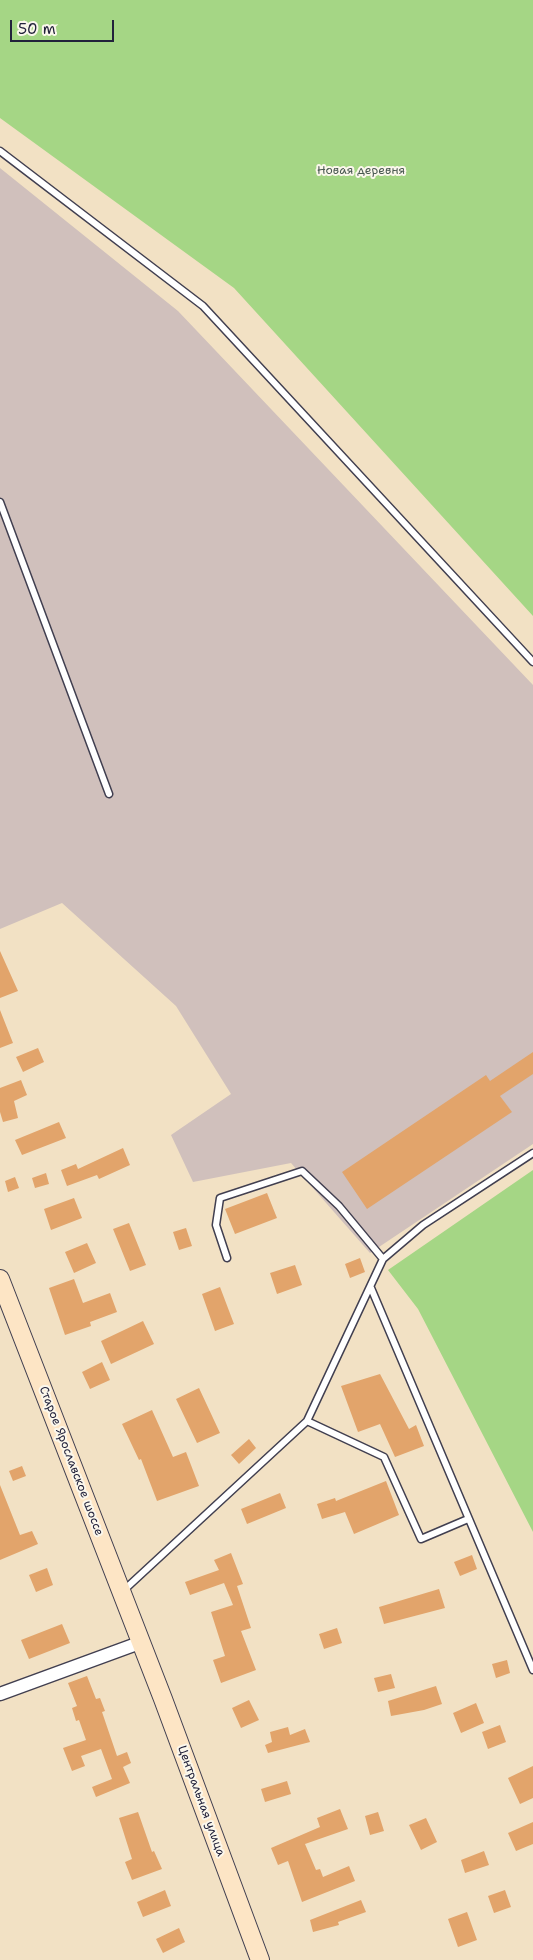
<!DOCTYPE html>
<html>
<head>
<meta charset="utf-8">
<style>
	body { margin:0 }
	#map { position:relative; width:533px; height:1960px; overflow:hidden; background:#f2e1c4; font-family:"Shantell Sans",sans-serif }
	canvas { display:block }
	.scale { position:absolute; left:10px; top:20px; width:104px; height:22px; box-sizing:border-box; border:2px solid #22223b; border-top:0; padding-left:6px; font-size:15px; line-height:18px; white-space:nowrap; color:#22223b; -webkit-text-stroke:4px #fbf7ec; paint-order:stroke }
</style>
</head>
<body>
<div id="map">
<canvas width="533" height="1960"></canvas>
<div class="scale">50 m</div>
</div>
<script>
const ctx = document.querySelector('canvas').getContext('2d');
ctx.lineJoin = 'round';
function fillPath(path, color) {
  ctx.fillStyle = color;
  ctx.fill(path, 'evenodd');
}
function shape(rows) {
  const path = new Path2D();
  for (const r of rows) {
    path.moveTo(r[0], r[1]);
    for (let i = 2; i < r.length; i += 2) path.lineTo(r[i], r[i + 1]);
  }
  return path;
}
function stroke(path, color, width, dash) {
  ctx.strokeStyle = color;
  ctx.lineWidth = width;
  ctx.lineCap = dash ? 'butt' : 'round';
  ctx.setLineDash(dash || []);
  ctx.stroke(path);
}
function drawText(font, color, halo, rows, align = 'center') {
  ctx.font = font + ' "Shantell Sans",sans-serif';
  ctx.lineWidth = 4;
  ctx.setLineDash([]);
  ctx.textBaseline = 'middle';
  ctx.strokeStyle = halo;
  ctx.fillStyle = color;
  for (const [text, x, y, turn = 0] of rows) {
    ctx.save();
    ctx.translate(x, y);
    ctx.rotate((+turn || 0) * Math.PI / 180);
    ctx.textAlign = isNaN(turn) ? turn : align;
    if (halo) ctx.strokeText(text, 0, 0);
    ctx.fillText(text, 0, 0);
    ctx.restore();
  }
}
const industrial = shape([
	[0,168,178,311,533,685,533,1144,370,1253,291,1163,193,1182,171,1135,231,1094,176,1006,62,903,0,929]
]);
const green = shape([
	[0,0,533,0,533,616,234,288,0,118],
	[533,1170,533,1532,418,1309,388,1270]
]);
const building = shape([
	[0,951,18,991,0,998],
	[0,1010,13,1043,0,1048],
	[38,1048,44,1062,23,1072,16,1057],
	[533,1052,533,1074,500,1096,512,1112,367,1209,342,1172,486,1075,490,1081],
	[21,1080,27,1095,14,1101,18,1118,3,1122,0,1112,0,1088],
	[59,1122,66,1138,22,1155,15,1140],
	[123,1148,130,1165,99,1179,97,1175,67,1186,61,1170,76,1164,78,1169],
	[46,1173,49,1184,35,1188,32,1178],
	[15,1177,19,1188,8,1192,5,1181],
	[267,1193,277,1218,235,1234,225,1209],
	[74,1198,82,1218,51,1230,44,1209],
	[129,1223,146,1265,130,1271,113,1229],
	[186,1228,192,1246,179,1250,173,1232],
	[87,1243,96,1263,74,1273,65,1252],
	[360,1258,365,1272,350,1278,345,1264],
	[295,1265,302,1285,277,1294,270,1273],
	[74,1279,83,1303,110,1293,117,1312,90,1322,91,1326,65,1335,49,1288],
	[220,1287,234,1324,215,1331,202,1294],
	[143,1321,154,1344,111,1364,101,1341],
	[102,1362,110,1380,90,1389,82,1372],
	[380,1374,409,1429,416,1425,424,1446,395,1457,380,1424,358,1432,341,1386],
	[199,1388,220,1433,197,1443,176,1399],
	[152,1410,173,1457,186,1452,199,1486,157,1501,141,1459,139,1460,122,1424],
	[249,1439,256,1448,239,1464,231,1455],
	[22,1466,26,1476,13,1481,9,1471],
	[386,1481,399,1515,354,1534,345,1512,322,1519,317,1504,335,1498,336,1501],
	[0,1485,20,1535,32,1531,38,1544,0,1560],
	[280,1493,286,1508,247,1524,241,1509],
	[231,1553,243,1584,237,1586,251,1628,241,1631,256,1670,221,1683,213,1660,225,1656,211,1612,233,1605,224,1583,190,1595,185,1582,219,1570,214,1560],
	[472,1555,477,1569,460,1576,454,1562],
	[47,1568,53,1585,36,1592,29,1575],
	[439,1589,445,1608,384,1624,379,1607],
	[62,1624,70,1643,29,1659,21,1640],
	[337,1628,342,1643,324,1649,319,1634],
	[507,1660,510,1673,496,1678,492,1664],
	[391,1674,395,1688,378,1692,374,1678],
	[87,1676,96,1699,100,1698,105,1711,102,1712,117,1756,127,1752,131,1763,123,1767,130,1783,96,1797,92,1787,112,1779,101,1749,81,1756,85,1766,72,1771,63,1748,86,1740,79,1720,76,1721,72,1708,77,1706,68,1683],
	[436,1686,442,1704,424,1710,391,1716,388,1701],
	[249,1700,259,1720,241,1728,232,1708],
	[476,1703,484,1723,461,1733,453,1713],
	[500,1725,506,1742,488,1749,482,1732],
	[288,1727,290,1735,305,1729,310,1742,268,1753,265,1745,272,1742,270,1732],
	[533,1766,533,1798,520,1804,508,1778],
	[287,1781,291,1794,265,1802,261,1789],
	[340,1809,348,1829,305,1844,316,1870,320,1869,323,1877,349,1866,355,1881,302,1902,288,1861,278,1865,271,1848,320,1827,317,1818],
	[138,1812,152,1852,154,1851,162,1869,132,1880,125,1862,132,1859,119,1818],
	[378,1812,384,1831,370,1835,365,1816],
	[426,1818,437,1842,421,1850,409,1825],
	[533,1822,533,1844,516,1851,508,1833],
	[484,1851,489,1865,465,1873,461,1860],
	[165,1890,171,1906,143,1917,137,1902],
	[505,1890,511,1907,494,1913,488,1896],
	[361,1900,366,1912,338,1922,339,1925,313,1932,310,1920],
	[467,1912,477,1940,458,1947,448,1919],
	[179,1928,185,1942,163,1953,156,1939]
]);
const service = shape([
	[0,151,203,306,533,662],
	[0,502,109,794],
	[227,1258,216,1225,220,1198,302,1171,339,1206,383,1259],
	[371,1288,533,1670],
	[307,1421,384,1457,421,1539,468,1519],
	[123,1591,307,1421,383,1259,423,1225,533,1153]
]);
const minor = shape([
	[0,1694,142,1642]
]);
const secondary = shape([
	[0,1279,163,1699,260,1960]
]);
const parkNames = [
	["Новая деревня",361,171]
];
const streetNames = [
	["Старое Ярославское шоссе",71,1461,69],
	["Центральная улица",201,1801,70]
];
fillPath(industrial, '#d0c0bc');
fillPath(green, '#a5d685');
fillPath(building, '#e2a46b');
stroke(service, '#413f50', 9);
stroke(minor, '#413f50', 15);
stroke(secondary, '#413f50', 20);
stroke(service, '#fff', 6);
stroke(minor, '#fff', 12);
stroke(secondary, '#fde5c5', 18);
drawText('12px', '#495851', '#fbf7ec', parkNames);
drawText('12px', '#22223b', '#fbf7ec', streetNames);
</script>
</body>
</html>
